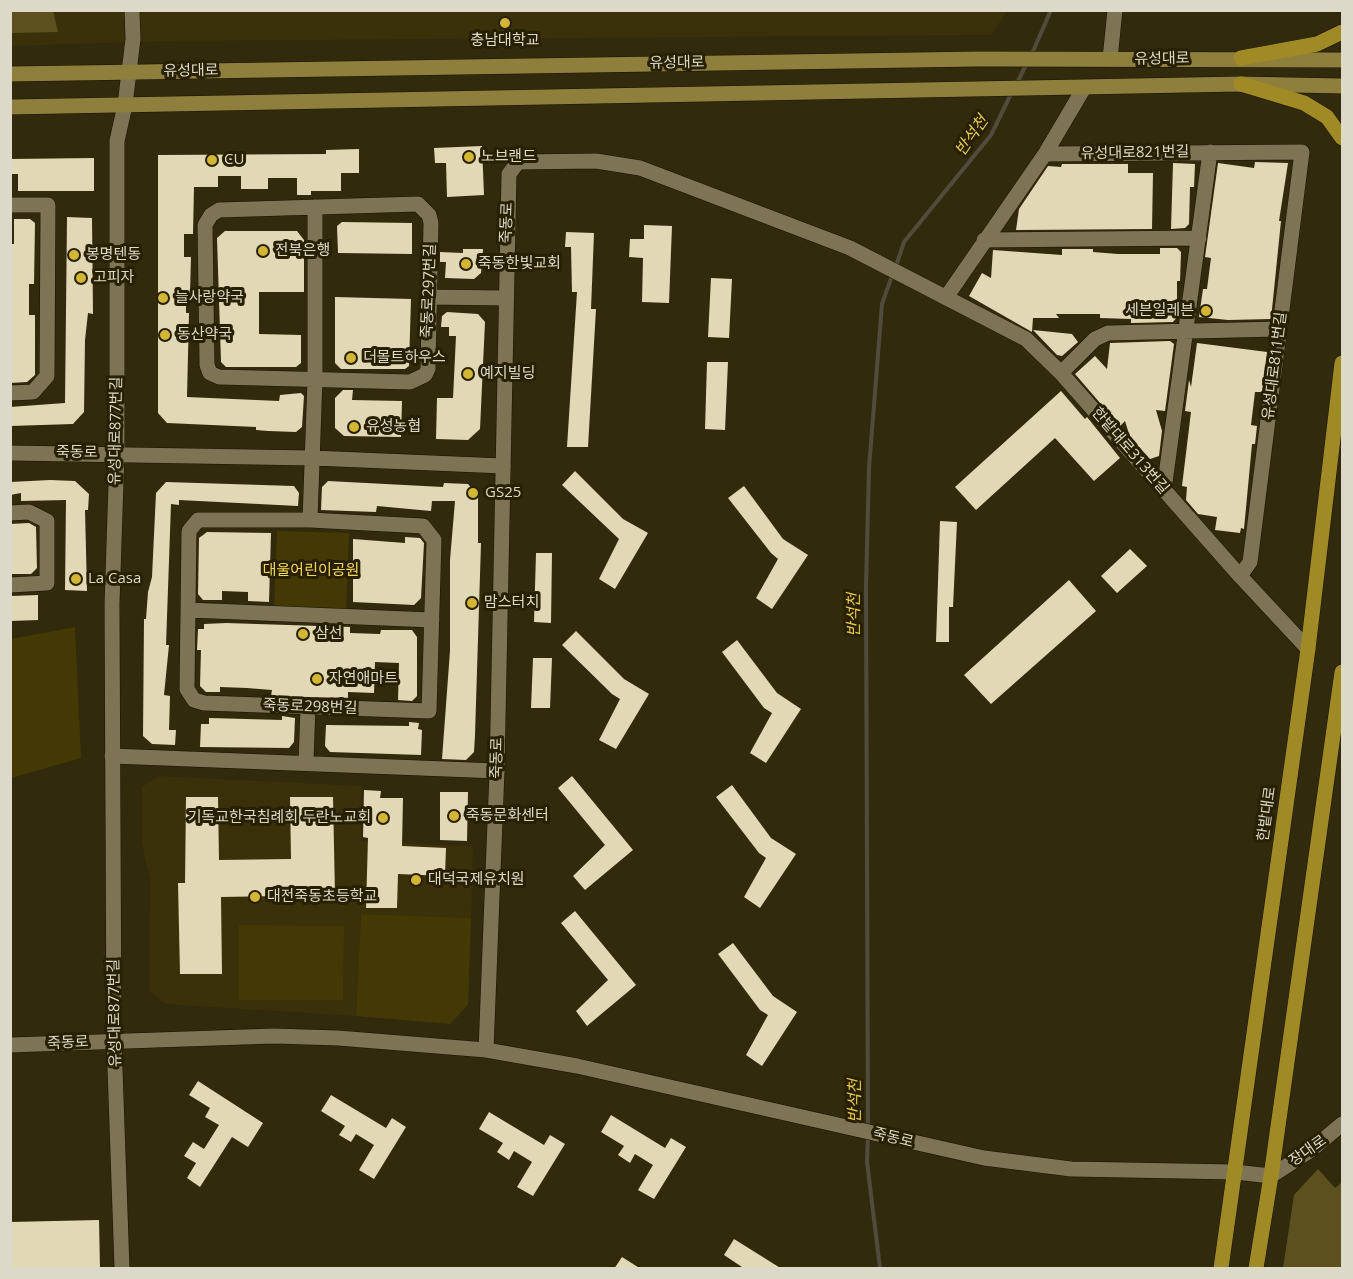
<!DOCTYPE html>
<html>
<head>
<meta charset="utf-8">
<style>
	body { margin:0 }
	#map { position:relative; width:1353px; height:1279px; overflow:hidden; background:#322a0c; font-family:"Open Sans",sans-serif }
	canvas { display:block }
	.frame { position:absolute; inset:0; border:12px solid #ddd9c8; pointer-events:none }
</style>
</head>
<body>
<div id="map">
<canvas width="1353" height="1279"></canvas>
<div class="frame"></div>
</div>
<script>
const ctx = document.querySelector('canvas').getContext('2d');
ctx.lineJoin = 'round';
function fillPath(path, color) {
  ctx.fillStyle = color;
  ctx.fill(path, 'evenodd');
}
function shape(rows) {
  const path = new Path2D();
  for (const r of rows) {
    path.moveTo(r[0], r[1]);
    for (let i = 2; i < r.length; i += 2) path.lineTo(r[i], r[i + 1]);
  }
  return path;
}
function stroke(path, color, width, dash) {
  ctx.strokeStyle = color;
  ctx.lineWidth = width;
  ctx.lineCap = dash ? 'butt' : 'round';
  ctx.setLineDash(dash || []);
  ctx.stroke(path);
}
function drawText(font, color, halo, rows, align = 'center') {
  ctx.font = font + ' "Open Sans","Noto Sans KR",sans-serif';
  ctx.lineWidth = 6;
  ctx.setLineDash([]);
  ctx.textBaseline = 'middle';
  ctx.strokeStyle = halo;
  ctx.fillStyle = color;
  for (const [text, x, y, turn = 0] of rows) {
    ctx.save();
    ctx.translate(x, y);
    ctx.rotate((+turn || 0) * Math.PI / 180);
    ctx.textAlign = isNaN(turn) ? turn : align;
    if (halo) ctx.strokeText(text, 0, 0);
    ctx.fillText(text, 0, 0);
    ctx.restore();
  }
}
const built = shape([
	[10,11,1007,11,991,35,167,41,11,46],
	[158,776,361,786,361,841,473,846,471,918,361,914,356,1016,165,1004,149,991,150,880,142,843,142,787]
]);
const green = shape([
	[277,531,349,533,346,610,274,608],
	[75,627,81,758,11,778,11,639],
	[361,914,471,918,468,1005,450,1024,356,1016],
	[239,925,344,926,343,1000,239,1000]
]);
const forest = shape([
	[10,11,53,11,58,32,11,33],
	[1318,1169,1335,1188,1342,1182,1342,1268,1283,1268,1294,1195]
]);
const stream = shape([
	[1031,56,1051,10],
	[1017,83,1027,63],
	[896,266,904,242,991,135,1012,92],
	[868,1128,866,587,869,468,882,304,893,273],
	[868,1135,867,1162,880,1268]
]);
const building = shape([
	[482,146,484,195,447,197,446,163,435,163,434,148],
	[359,149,359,173,341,173,341,191,311,191,311,195,297,195,297,178,268,178,268,189,241,189,241,176,218,176,218,187,194,187,193,234,184,234,184,257,191,257,190,293,186,293,186,313,189,313,187,397,279,401,280,395,301,393,304,396,302,427,296,432,268,431,256,430,256,427,167,423,158,413,158,155,326,154,326,150],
	[94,158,94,191,18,191,18,174,11,174,11,159],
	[1255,162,1288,163,1279,221,1281,221,1271,319,1228,320,1199,317,1203,289,1207,289,1211,258,1205,257,1218,163,1254,168],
	[1173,163,1195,164,1194,187,1190,187,1189,224,1185,228,1171,229],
	[1062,164,1128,164,1128,173,1153,173,1152,229,1016,230,1019,209,1048,166,1061,167],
	[67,217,92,218,93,314,88,313,85,340,84,412,73,424,10,426,10,407,65,403],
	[14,219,30,219,35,223,34,284,29,284,29,315,35,315,35,375,27,382,10,383,10,244,14,244],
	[342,222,412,223,412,254,338,253,337,226],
	[644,225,672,226,669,303,642,302,643,258,629,257,630,239,644,239],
	[225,231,297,231,304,240,304,292,259,292,259,334,301,335,301,363,296,367,226,367,221,362,217,238],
	[566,232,594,233,591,309,596,309,588,447,567,447,577,292,572,292,571,247,565,247],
	[1160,248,1177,248,1181,252,1180,281,1177,281,1177,317,1173,322,1131,323,1131,319,1100,318,1100,314,1056,314,1059,318,1033,318,1032,332,969,296,982,273,991,278,993,250,1062,255,1062,249,1093,249,1093,252,1118,254,1160,254],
	[463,249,483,249,481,273,474,279,445,278,446,262,440,262,440,252,463,253],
	[711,278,732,279,729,338,708,337],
	[335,297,411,299,409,366,405,369,341,369,335,363],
	[447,312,478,314,485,322,480,429,468,440,436,439,437,398,453,398,456,336,449,336,449,327,441,327,442,316],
	[1033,330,1072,334,1078,342,1062,356,1057,355],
	[1170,341,1174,344,1165,411,1156,410,1162,431,1159,456,1150,459,1130,437,1125,421,1120,426,1075,374,1095,356,1107,369,1110,343],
	[1197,343,1267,352,1262,392,1255,392,1251,425,1257,426,1255,444,1252,444,1244,529,1241,528,1240,533,1215,530,1217,517,1198,514,1186,500,1187,487,1182,486,1191,412,1185,411,1189,380,1191,387],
	[707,362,728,362,725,430,705,429],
	[343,390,353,390,352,400,402,401,401,437,344,436,335,428,335,398],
	[1061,391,1085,419,1087,417,1120,458,1094,481,1055,438,976,510,955,487],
	[575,471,623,519,648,533,615,589,599,579,619,539,562,485],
	[50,480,75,481,89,494,88,510,85,510,87,591,65,590,66,500,21,501,21,493,10,495,10,482],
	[328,481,443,487,444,483,468,484,478,496,478,543,481,543,475,735,474,752,466,760,442,759,450,651,450,560,455,501,432,501,431,511,377,506,376,512,321,510,322,487],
	[166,482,294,486,299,493,298,506,179,500,179,505,171,504,166,645,169,645,164,695,170,696,169,730,176,730,175,745,152,744,143,736,144,619,146,619,148,592,152,577,156,493],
	[744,486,783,539,808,555,772,609,756,598,778,559,771,553,728,498],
	[940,521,957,522,953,607,949,607,949,642,936,642],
	[29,523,36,527,37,568,31,574,12,574,10,524],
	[207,532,271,533,269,602,248,601,248,592,222,591,222,600,203,600,198,594,199,538],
	[405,537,420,538,424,543,421,598,414,605,353,602,353,539,405,543],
	[1130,549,1147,566,1117,593,1101,576],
	[536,553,552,553,551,623,534,622],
	[1069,580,1096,611,991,704,964,675],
	[38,595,38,620,11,621,11,596],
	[226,623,350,627,350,633,380,634,381,630,412,630,417,637,417,696,412,701,398,700,399,663,375,662,374,693,348,692,348,698,271,696,272,690,247,688,220,687,220,692,206,692,200,686,201,650,197,650,198,629,204,629,204,624],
	[576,631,624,679,649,694,616,749,599,740,620,699,612,694,562,645],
	[737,640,777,693,801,709,766,763,750,753,772,713,764,708,722,652],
	[533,658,552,658,550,708,531,708],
	[282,716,295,718,294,742,289,748,200,747,201,724,209,724,209,718,282,720],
	[409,722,419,723,418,729,422,730,421,755,330,752,325,746,326,725,409,726],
	[572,776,633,850,585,890,573,876,605,845,558,788],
	[732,785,771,838,796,854,760,908,744,897,766,858,759,853,716,797],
	[364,790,381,791,380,798,403,798,402,846,446,848,445,876,398,874,397,908,366,908,368,838,363,837],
	[440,792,468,792,467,841,440,840],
	[186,797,218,797,219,860,291,859,290,797,333,797,335,895,221,897,222,974,180,974,178,883,185,883],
	[575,911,636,985,587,1026,576,1011,608,980,561,923],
	[733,943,773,996,797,1012,762,1066,746,1055,768,1015,760,1010,718,954],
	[198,1081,263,1123,248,1147,232,1137,200,1187,187,1178,196,1163,184,1156,193,1142,204,1149,219,1125,205,1117,210,1108,189,1095],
	[331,1095,386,1128,392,1118,406,1127,374,1179,359,1170,374,1145,356,1134,351,1142,339,1135,345,1126,321,1111],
	[489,1112,544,1145,550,1135,565,1144,533,1196,517,1187,532,1162,514,1151,509,1160,497,1152,503,1143,479,1129],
	[611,1115,665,1148,671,1138,686,1147,654,1199,638,1190,653,1165,635,1154,630,1163,618,1155,624,1146,601,1132],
	[99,1220,100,1269,10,1269,10,1222],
	[734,1239,782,1269,745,1269,724,1255],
	[622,1257,641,1269,614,1269]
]);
const minor = shape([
	[1110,59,1115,10],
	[125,105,133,39,132,10],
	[1045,154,1302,152,1250,562,1240,576],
	[518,162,596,161,640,168,850,248,1026,339,1061,373,1240,576,1308,649],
	[418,204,429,215,431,223,428,369,425,375,410,382,219,377,210,373,207,365,205,225,211,215,219,210,418,204],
	[10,205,48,205,47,376,33,392,10,393],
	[984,240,1199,238],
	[947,296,1045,154,1084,88],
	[428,297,505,298],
	[1061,373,1095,339,1108,333,1279,329],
	[10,453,313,458,503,466],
	[1164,490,1210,152],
	[10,513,29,512,47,521,47,583,10,585],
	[198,520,310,520,423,526,434,540,429,711,204,703,194,700,187,689,189,531,198,520],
	[310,520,315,379,315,207],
	[188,610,432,620],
	[112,756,497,771],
	[306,762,308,706],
	[114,1040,122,1268]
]);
const tertiary = shape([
	[114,1040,112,604,117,453,117,141,125,105],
	[10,1045,274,1036,338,1038,486,1050,577,1066,984,1158,1071,1169,1235,1172,1271,1176,1311,1150,1342,1124],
	[486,1050,497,771,509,174,518,162]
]);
const secondary = shape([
	[10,74,979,59,1342,60],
	[10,107,1241,84,1342,86]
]);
const primary = shape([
	[1241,58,1317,44,1342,32],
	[1241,84,1304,103,1327,117,1342,138],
	[1221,1268,1308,649,1342,363],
	[1256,1268,1271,1176,1342,672]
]);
const markers = [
	[505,23,6,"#d4b635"],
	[469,157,6,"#d4b635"],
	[212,160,6,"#d4b635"],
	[263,251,6,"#d4b635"],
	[74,255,6,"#d4b635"],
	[466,264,6,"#d4b635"],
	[81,278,6,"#d4b635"],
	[163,298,6,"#d4b635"],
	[1206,311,6,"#d4b635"],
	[165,335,6,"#d4b635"],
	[351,358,6,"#d4b635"],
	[468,374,6,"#d4b635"],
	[354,427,6,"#d4b635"],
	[473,493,6,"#d4b635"],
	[76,579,6,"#d4b635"],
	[472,603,6,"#d4b635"],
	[303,634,6,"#d4b635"],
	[317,679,6,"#d4b635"],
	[454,816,6,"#d4b635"],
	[383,818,6,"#d4b635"],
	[416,880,6,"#d4b635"],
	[255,897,6,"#d4b635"]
];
const poiNames = [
	["충남대학교",505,41,"center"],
	["노브랜드",481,157],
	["CU",224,160],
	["전북은행",275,251],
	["봉명텐동",86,255],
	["죽동한빛교회",478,264],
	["고피자",93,278],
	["늘사랑약국",175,298],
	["세븐일레븐",1194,311,"right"],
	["동산약국",177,335],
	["더몰트하우스",363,358],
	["예지빌딩",480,374],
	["유성농협",366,427],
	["GS25",485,493],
	["La Casa",88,579],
	["맘스터치",484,603],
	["삼선",315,634],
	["자연애마트",329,679],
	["죽동문화센터",466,816],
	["기독교한국침례회 두란노교회",371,818,"right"],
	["대덕국제유치원",428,880],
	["대전죽동초등학교",267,897]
];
const streetNames = [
	["유성대로",1162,59,-1],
	["유성대로",677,63,-1],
	["유성대로",191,71,-1],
	["유성대로821번길",1135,153,-1],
	["죽동로",507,223,-88],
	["죽동로297번길",429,291,-88],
	["유성대로811번길",1275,366,-83],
	["유성대로877번길",116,431,-89],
	["한밭대로313번길",1130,451,49],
	["죽동로",77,453],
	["죽동로298번길",310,707,2],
	["죽동로",497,758,-89],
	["한밭대로",1267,814,-82],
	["유성대로877번길",115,1013,-91],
	["죽동로",68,1043,-3],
	["죽동로",893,1138,14],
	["장대로",1308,1151,-35]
];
const parkNames = [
	["대울어린이공원",311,571]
];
const waterNames = [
	["반석천",972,136,-55],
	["반석천",854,615,-90],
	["반석천",855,1101,-90]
];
fillPath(built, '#3a3009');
fillPath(green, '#443905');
fillPath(forest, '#5c501f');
stroke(stream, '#514b3c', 4);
fillPath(building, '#e1d8b6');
stroke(minor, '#191200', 16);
stroke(tertiary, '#191200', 16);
stroke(secondary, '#191200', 16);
stroke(primary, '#191200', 16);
stroke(minor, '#7c7455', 15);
stroke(tertiary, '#7c7455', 15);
stroke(secondary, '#8e7f3d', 15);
stroke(primary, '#9f8a25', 15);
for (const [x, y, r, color] of markers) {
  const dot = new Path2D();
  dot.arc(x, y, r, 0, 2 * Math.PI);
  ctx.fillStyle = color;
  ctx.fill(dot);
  stroke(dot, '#282003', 2);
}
drawText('15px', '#ddd9c8', '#282003', poiNames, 'left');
drawText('15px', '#ddd9c8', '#282003', streetNames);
drawText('15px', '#f5d65a', '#282003', parkNames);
drawText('italic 16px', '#e9ca4d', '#282003', waterNames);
</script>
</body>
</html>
